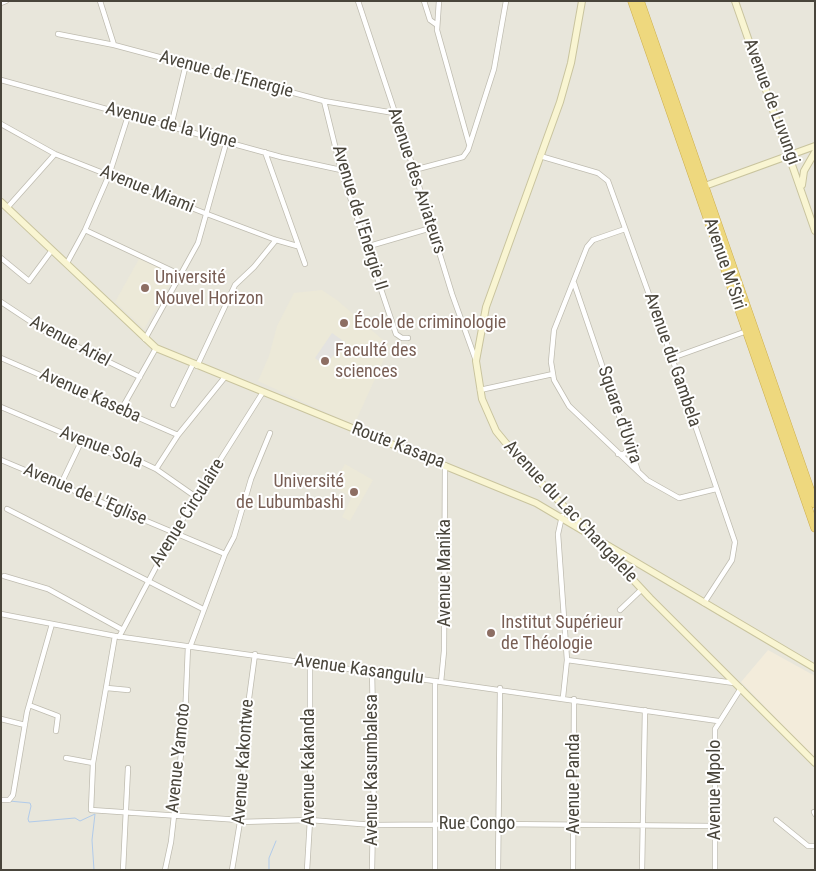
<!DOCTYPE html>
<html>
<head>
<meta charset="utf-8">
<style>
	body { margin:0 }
	#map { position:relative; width:816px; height:871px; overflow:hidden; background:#f5f3ed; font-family:"Roboto Condensed",sans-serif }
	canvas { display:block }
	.frame { position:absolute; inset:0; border:2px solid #49453b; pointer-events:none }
</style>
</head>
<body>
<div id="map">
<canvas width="816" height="871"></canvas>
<div class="frame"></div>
</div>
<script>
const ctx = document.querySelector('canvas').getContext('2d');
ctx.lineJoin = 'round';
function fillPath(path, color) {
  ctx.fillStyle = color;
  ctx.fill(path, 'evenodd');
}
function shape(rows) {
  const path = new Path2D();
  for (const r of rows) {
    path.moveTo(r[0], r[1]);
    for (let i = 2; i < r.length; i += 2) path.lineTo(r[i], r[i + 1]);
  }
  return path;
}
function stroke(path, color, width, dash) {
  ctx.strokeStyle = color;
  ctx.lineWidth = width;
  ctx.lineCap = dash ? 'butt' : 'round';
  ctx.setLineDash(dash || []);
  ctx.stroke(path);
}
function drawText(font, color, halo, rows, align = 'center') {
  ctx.font = font + ' "Roboto Condensed",sans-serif';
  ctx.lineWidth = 4;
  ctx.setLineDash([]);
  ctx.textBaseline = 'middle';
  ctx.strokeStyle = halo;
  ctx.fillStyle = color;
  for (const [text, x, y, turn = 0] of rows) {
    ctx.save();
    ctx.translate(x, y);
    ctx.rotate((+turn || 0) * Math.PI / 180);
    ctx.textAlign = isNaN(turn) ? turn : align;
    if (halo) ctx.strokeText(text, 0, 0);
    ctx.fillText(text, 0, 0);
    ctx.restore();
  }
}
const residential = shape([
	[1,1,815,1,815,870,1,870]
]);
const commercial = shape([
	[768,650,815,676,815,759,741,682]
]);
const education = shape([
	[140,257,176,274,144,329,115,302],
	[322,290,337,300,390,346,354,425,258,381,269,356,277,326,294,293],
	[345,464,373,480,350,521,342,517,352,497,332,486]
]);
const parking = shape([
	[332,333,346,343,331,358,327,367,315,358]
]);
const stream = shape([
	[9,801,30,803,31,806,28,819,29,822,75,818,80,821,95,814,92,840,94,870],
	[269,870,269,858,276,841]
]);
const street = shape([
	[100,1,114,45],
	[358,1,414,170,452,294,475,358],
	[424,1,430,20,437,25],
	[439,1,437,30,469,144],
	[1,3,6,1],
	[58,34,114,45,324,101,394,113],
	[1,80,281,157,341,170],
	[324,101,341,170,396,334,402,338,408,338],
	[1,124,55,154,207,214,276,240,297,246],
	[171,126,186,64],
	[265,152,305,264],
	[540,156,598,173,608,181,672,358,735,542,732,560,704,603],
	[414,170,463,157,468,150,494,69,506,1],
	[7,208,55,154],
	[625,229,593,240,587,247,554,330,551,362,554,380,569,406,647,480,679,498,716,489],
	[85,230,181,275],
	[366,247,431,228],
	[1,258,29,281,52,250],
	[67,263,85,230,109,175,128,116],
	[574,283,638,471],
	[1,302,45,331,140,377],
	[145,339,198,243,227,140],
	[1,358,178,435],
	[672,358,747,331],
	[197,366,235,285,254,267,276,240],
	[480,390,553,374],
	[173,405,193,364],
	[1,407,112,454,137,460,156,469,196,497],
	[121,410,156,348],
	[618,454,624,454,630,447],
	[1,460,225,554],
	[156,469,178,435,225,377],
	[60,486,81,442],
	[7,509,203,609],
	[562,516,558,534,567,660,734,683],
	[4,576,48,589,121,629],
	[620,610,642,589],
	[1,614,115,636,718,721],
	[115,636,93,763,91,810,240,820],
	[119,637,174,533,263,392],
	[190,647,225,554,234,537,251,479,270,433],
	[441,682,444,651,445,465],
	[107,688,128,690],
	[563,697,567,660],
	[29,705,58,716,56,731],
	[1,719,25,725],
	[66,758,93,763],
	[1,800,9,800,13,795,27,712,52,624],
	[814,812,815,814],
	[776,820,808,846,815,846],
	[240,822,310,820,373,825,497,824,715,826],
	[123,870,128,768],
	[165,870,171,842,185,719,188,646],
	[232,870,240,822,247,713,255,654],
	[307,870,310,820,310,663],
	[372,870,374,767,372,671],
	[435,870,435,681],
	[498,870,500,688],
	[573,870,574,699],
	[642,870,645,710],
	[715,870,715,729,741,688]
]);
const secondary = shape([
	[582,1,571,63,560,102,486,307,476,361,482,399,496,431,524,465,583,526],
	[735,1,815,231],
	[802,185,804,171,815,152],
	[702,187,815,146],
	[1,202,156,348,536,503,815,668],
	[597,541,650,598,815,763]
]);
const highway = shape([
	[632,1,815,528],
	[640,1,815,504]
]);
const markers = [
	[145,288,5,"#8d6e63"],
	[344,323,5,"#8d6e63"],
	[325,361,5,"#8d6e63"],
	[354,492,5,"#8d6e63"],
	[491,633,5,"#8d6e63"]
];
const streetNames = [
	["Avenue de l'Energie",226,75,15],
	["Avenue de Luvungi",771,102,70],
	["Avenue de la Vigne",171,126,15],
	["Avenue des Aviateurs",416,181,72],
	["Avenue Miami",147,190,22],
	["Avenue de l'Energie II",359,218,73],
	["Avenue M'Siri",724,264,71],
	["Avenue Ariel",70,342,28],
	["Avenue du Gambela",672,360,71],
	["Avenue Kaseba",90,396,24],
	["Square d'Uvira",619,415,71],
	["Route Kasapa",398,446,21],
	["Avenue Sola",101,448,21],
	["Avenue de L'Eglise",85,495,23],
	["Avenue du Lac Changalele",570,512,47],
	["Avenue Circulaire",188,513,-58],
	["Avenue Manika",445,573,-90],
	["Avenue Kasangulu",359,670,8],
	["Avenue Yamoto",179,758,-84],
	["Avenue Kakontwe",244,762,-86],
	["Avenue Kakanda",309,767,-90],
	["Avenue Kasumbalesa",372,770,-90],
	["Avenue Panda",574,784,-90],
	["Avenue Mpolo",715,790,-90],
	["Rue Congo",477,824]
];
const educationNames = [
	["Université",155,278],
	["Nouvel Horizon",155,299],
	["École de criminologie",354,323],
	["Faculté des",335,351],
	["sciences",335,372],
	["Université",344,482,"right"],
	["de Lubumbashi",344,503,"right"],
	["Institut Supérieur",501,623],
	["de Théologie",501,644]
];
fillPath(residential, '#e8e6db');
fillPath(commercial, '#f3ecdb');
fillPath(education, '#ece9d8');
fillPath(parking, '#e4e3e0');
stroke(stream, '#b1cbea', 1);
stroke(street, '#bfbcb0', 6);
stroke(secondary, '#c9c49e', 8);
stroke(highway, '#cdaf4e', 9);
stroke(street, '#fff', 4.5);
stroke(secondary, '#f9f5d2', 6);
stroke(highway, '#eed87e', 8);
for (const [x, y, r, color] of markers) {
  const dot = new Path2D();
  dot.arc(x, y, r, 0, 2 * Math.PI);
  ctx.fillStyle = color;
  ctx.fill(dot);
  stroke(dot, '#fff', 2);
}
drawText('18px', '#49453b', '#fff', streetNames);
drawText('18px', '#785e54', '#fff', educationNames, 'left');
</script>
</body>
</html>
